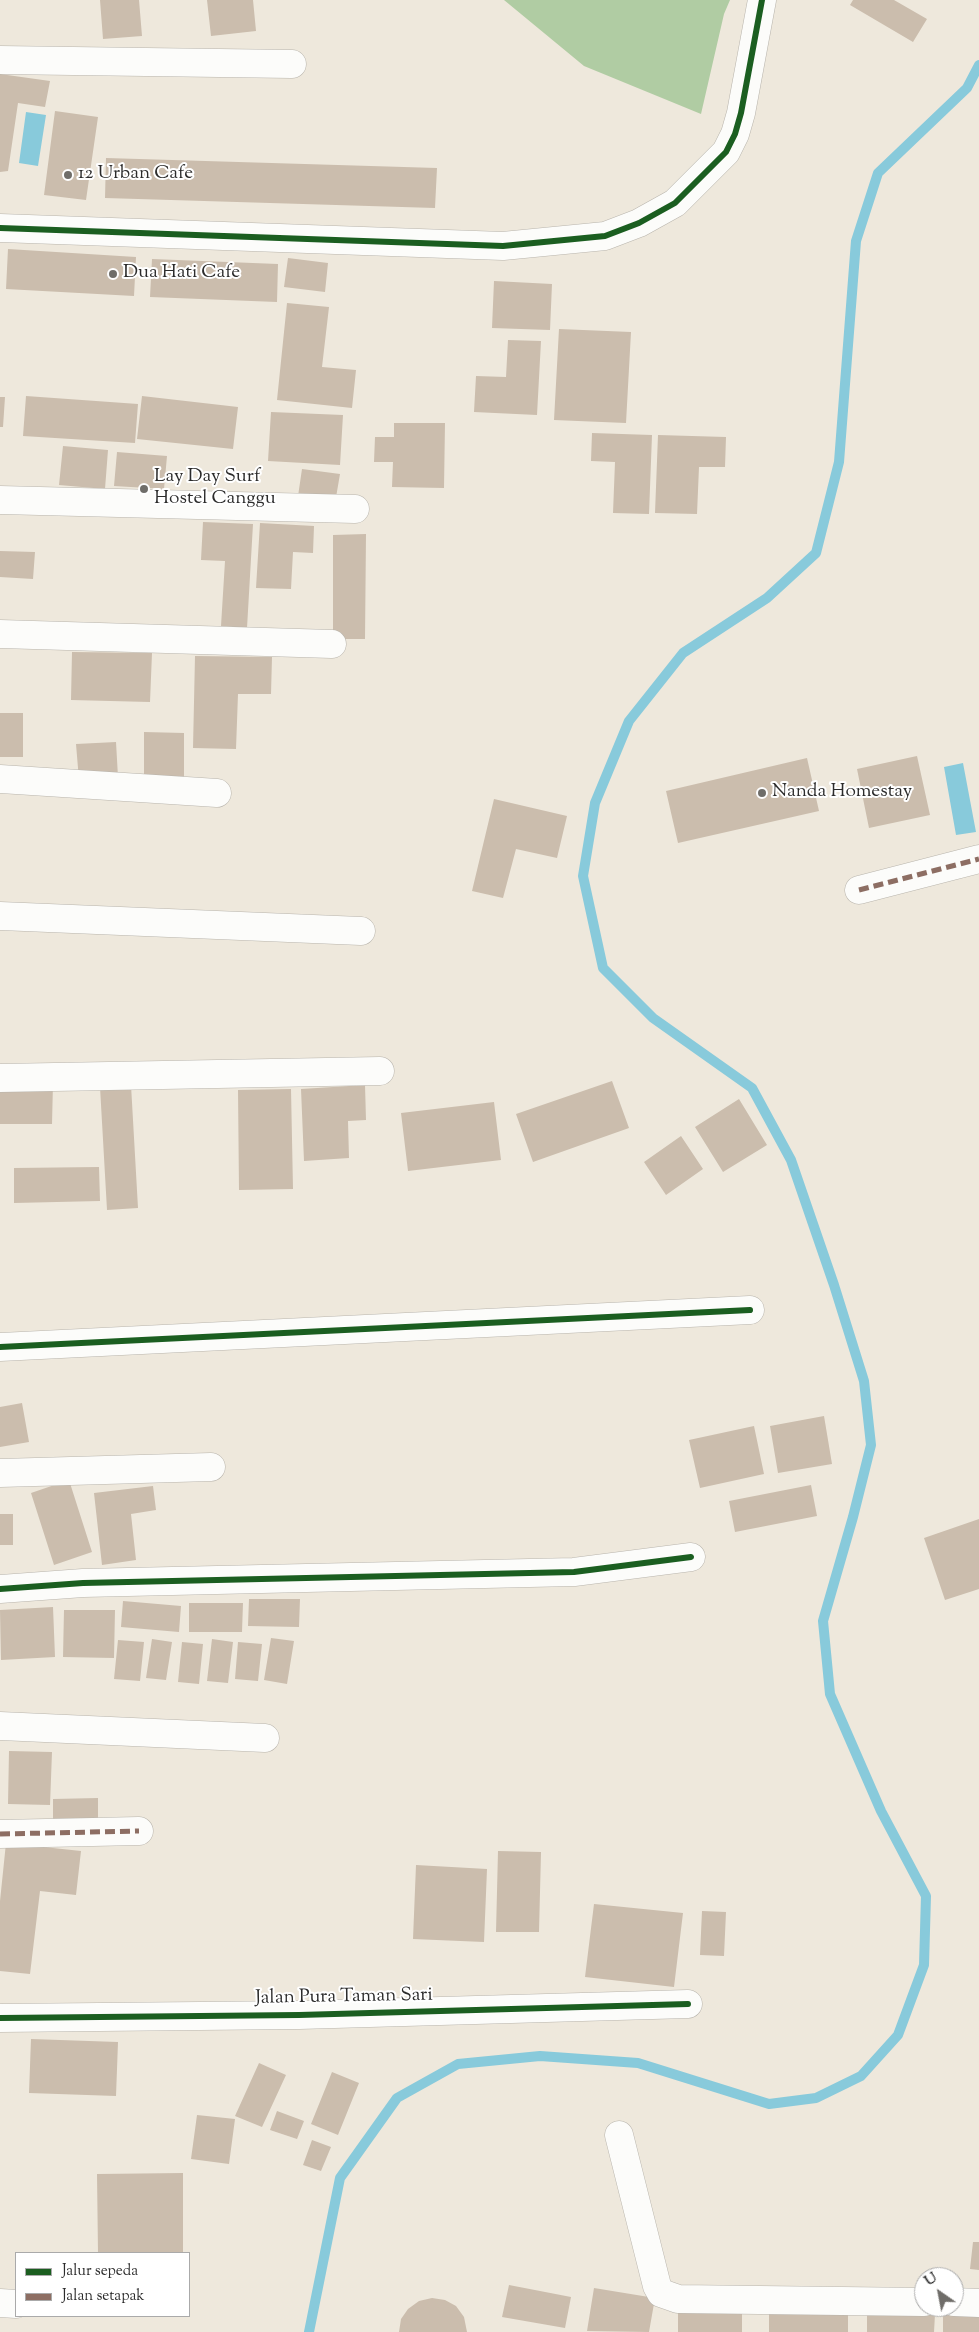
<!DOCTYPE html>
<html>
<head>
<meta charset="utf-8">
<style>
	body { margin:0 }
	#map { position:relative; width:979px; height:2332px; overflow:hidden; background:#eee8dc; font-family:"Sorts Mill Goudy",serif }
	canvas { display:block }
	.legend { position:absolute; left:15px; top:2252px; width:175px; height:65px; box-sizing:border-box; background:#fff; border:1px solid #aaa; margin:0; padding:6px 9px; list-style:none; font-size:15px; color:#2b2b2b }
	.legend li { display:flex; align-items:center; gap:10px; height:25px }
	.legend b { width:25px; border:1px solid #aaa }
	.north { position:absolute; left:914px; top:2267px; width:50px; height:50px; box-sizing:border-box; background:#fff; border:1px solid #aaa; border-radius:50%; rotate:327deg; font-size:14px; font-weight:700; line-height:20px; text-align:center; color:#2b2b2b }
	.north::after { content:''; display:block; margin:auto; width:18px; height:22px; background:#6f6d69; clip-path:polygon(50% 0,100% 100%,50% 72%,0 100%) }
</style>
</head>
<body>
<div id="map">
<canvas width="979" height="2332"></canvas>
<ul class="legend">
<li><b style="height:6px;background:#1b5e20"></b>Jalur sepeda</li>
<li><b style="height:6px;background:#8d6e63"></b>Jalan setapak</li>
</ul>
<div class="north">U</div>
</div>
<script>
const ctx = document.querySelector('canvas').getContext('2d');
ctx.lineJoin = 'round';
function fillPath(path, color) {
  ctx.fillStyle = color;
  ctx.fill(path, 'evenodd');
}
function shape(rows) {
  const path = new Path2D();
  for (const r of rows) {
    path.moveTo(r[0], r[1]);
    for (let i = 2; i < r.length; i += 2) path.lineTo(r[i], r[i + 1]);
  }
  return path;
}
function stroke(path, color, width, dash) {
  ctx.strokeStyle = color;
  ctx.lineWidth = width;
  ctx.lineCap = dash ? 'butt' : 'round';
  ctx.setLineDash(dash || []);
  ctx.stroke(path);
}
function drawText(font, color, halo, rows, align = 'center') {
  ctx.font = font + ' "Sorts Mill Goudy",serif';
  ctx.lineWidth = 4;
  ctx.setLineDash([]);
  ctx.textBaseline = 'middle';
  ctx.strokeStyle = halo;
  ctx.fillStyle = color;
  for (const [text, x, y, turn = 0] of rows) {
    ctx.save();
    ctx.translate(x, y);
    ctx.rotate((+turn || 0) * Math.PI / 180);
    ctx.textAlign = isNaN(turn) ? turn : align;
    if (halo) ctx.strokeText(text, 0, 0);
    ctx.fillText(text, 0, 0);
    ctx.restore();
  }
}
const forest = shape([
	[504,0,730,0,724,14,701,114,584,66]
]);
const water = shape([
	[26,112,46,115,38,166,19,163],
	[963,763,976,832,956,835,944,767]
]);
const stream = shape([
	[309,2332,340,2178,397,2098,458,2064,540,2056,638,2063,769,2104,816,2098,861,2076,898,2035,924,1965,926,1896,881,1811,830,1694,823,1621,853,1517,871,1445,864,1381,834,1285,791,1160,752,1088,653,1018,603,968,583,876,595,803,629,721,683,653,767,598,816,553,839,462,856,241,878,173,967,88,979,65]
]);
const building = shape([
	[100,0,139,0,142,36,103,39],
	[207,0,253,0,256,31,211,36],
	[853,0,894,0,927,19,913,42,850,5],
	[0,74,50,81,45,107,18,103,8,171,0,172],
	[55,111,98,117,86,200,44,195],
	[106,158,437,168,435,208,105,198],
	[8,249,136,257,134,296,6,289],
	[288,258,328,263,325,292,284,287],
	[152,259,278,264,277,302,150,297],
	[494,281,552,284,550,330,492,328],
	[287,303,329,307,322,367,356,370,352,408,277,400],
	[559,329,631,332,626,423,554,420],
	[508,340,541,341,537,415,474,412,476,376,506,377],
	[26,396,138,404,135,443,23,436],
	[142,396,238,407,233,449,137,439],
	[0,397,5,397,3,427,0,427],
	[271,412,343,415,340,465,268,461],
	[394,423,445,423,444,488,392,487,393,462,374,462,375,437,394,437],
	[592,433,652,435,649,514,613,513,615,462,591,461],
	[658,435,726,437,725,467,699,467,697,514,655,513],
	[63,446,108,450,105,489,59,485],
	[117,452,167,456,164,489,114,486],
	[302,469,340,474,334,509,297,503],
	[203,522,253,524,247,628,221,626,225,561,201,560],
	[260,523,314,526,313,553,293,552,291,589,256,588],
	[366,534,365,639,333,639,333,535],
	[0,551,35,552,33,579,0,577],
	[72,652,152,653,150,702,71,700],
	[195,656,272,657,271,694,238,694,236,749,193,748],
	[0,713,23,713,23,757,0,757],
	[144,732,184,733,184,780,144,780],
	[116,742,118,777,79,780,76,744],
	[917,756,930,815,869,828,857,769],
	[807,758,819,811,678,843,666,791],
	[494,799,567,816,557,858,516,849,503,898,472,891],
	[612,1081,629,1128,533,1162,516,1114],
	[0,1083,53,1083,52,1124,0,1124],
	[131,1085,138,1208,107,1210,100,1087],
	[365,1085,366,1120,348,1121,349,1158,304,1161,301,1089],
	[291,1089,293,1189,239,1190,238,1090],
	[739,1099,767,1145,723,1172,695,1127],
	[494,1102,501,1160,408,1171,401,1113],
	[681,1136,703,1169,666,1195,644,1162],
	[99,1167,100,1201,14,1203,14,1168],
	[22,1403,29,1442,0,1447,0,1407],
	[824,1416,832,1464,778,1473,770,1426],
	[754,1426,764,1474,700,1488,689,1440],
	[69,1480,92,1552,54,1565,31,1493],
	[811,1485,817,1516,735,1532,729,1501],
	[153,1486,156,1510,131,1514,136,1560,102,1565,94,1493],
	[0,1514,13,1514,13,1545,0,1545],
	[979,1519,979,1589,945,1600,924,1538],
	[249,1599,300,1599,299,1627,248,1626],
	[123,1601,181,1606,179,1632,121,1627],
	[189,1603,243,1603,242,1632,189,1632],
	[53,1607,55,1657,1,1660,0,1610],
	[64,1610,115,1610,114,1658,63,1657],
	[271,1638,294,1641,287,1684,264,1680],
	[152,1639,172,1642,166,1680,146,1678],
	[212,1639,233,1642,228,1683,207,1681],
	[118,1640,144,1642,140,1681,114,1679],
	[182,1642,203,1644,199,1684,178,1682],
	[238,1642,262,1644,258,1681,235,1679],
	[9,1751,52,1752,50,1805,8,1804],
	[98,1798,98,1824,53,1826,53,1799],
	[6,1843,81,1851,76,1895,40,1891,30,1974,0,1971,0,1901],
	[498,1851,541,1852,539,1932,496,1932],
	[416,1865,487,1869,484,1942,413,1939],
	[594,1904,683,1913,674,1987,585,1977],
	[702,1911,726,1912,724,1956,700,1955],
	[31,2039,118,2042,116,2096,29,2093],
	[259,2063,286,2075,262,2127,235,2116],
	[332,2072,359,2083,338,2135,311,2124],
	[277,2111,304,2121,297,2139,270,2130],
	[197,2115,235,2119,229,2164,191,2159],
	[312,2140,331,2147,321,2171,303,2165],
	[183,2173,183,2253,98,2253,97,2174],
	[973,2242,979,2242,979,2270,970,2269],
	[509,2285,571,2297,565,2328,502,2317],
	[594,2288,655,2298,649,2332,587,2331],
	[432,2298,445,2300,456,2306,464,2317,467,2332,399,2332,401,2319,408,2309,419,2301],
	[742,2311,742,2332,678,2332,678,2312],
	[867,2312,935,2314,934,2332,867,2332],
	[979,2312,979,2332,943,2332,943,2313],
	[769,2314,848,2314,848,2332,769,2332]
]);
const minor = shape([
	[0,60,292,64],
	[0,500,355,509],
	[0,634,332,644],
	[0,779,217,793],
	[859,890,979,859],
	[0,916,361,931],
	[0,1078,380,1071],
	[0,1347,750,1310],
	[0,1473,211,1467],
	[0,1589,83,1583,574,1572,691,1557],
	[0,1726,265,1738],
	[0,1834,139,1831],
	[0,2018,299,2015,688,2004],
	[619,2135,657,2286,661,2293,678,2299,924,2302],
	[954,2302,979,2303],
	[0,2303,16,2304]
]);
const tertiary = shape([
	[0,228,503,246,605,236,639,223,675,203,726,152,735,134,741,113,762,0]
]);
const quiet = shape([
	[859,890,979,859],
	[0,1834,139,1831]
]);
const cycleway = shape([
	[0,228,503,246,605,236,639,223,675,203,726,152,735,134,741,113,762,0],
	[0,1347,750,1310],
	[0,1589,83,1583,574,1572,691,1557],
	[0,2018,299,2015,688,2004]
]);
const markers = [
	[68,175,5,"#6f6d69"],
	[113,274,5,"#6f6d69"],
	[144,489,5,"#6f6d69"],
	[762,793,5,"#6f6d69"]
];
const poiNames = [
	["12 Urban Cafe",78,175],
	["Dua Hati Cafe",123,274],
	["Lay Day Surf",154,478],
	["Hostel Canggu",154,500],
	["Nanda Homestay",772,793]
];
const streetNames = [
	["Jalan Pura Taman Sari",344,1998,-1]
];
fillPath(forest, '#b0cca3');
fillPath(water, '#88cadb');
stroke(stream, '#88cadb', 10);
fillPath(building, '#cbbdad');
stroke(minor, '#b8b4ac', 29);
stroke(tertiary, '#b8b4ac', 29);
stroke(minor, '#fcfcfa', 28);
stroke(tertiary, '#fcfcfa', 28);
stroke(quiet, '#8d6e63', 5, [10, 5]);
stroke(cycleway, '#1b5e20', 6);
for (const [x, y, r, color] of markers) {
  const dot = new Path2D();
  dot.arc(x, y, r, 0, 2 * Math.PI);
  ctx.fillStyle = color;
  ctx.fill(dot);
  stroke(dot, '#fff', 2);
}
drawText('19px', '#2b2b2b', '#fff', poiNames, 'left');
drawText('19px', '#2b2b2b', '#fff', streetNames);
</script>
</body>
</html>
